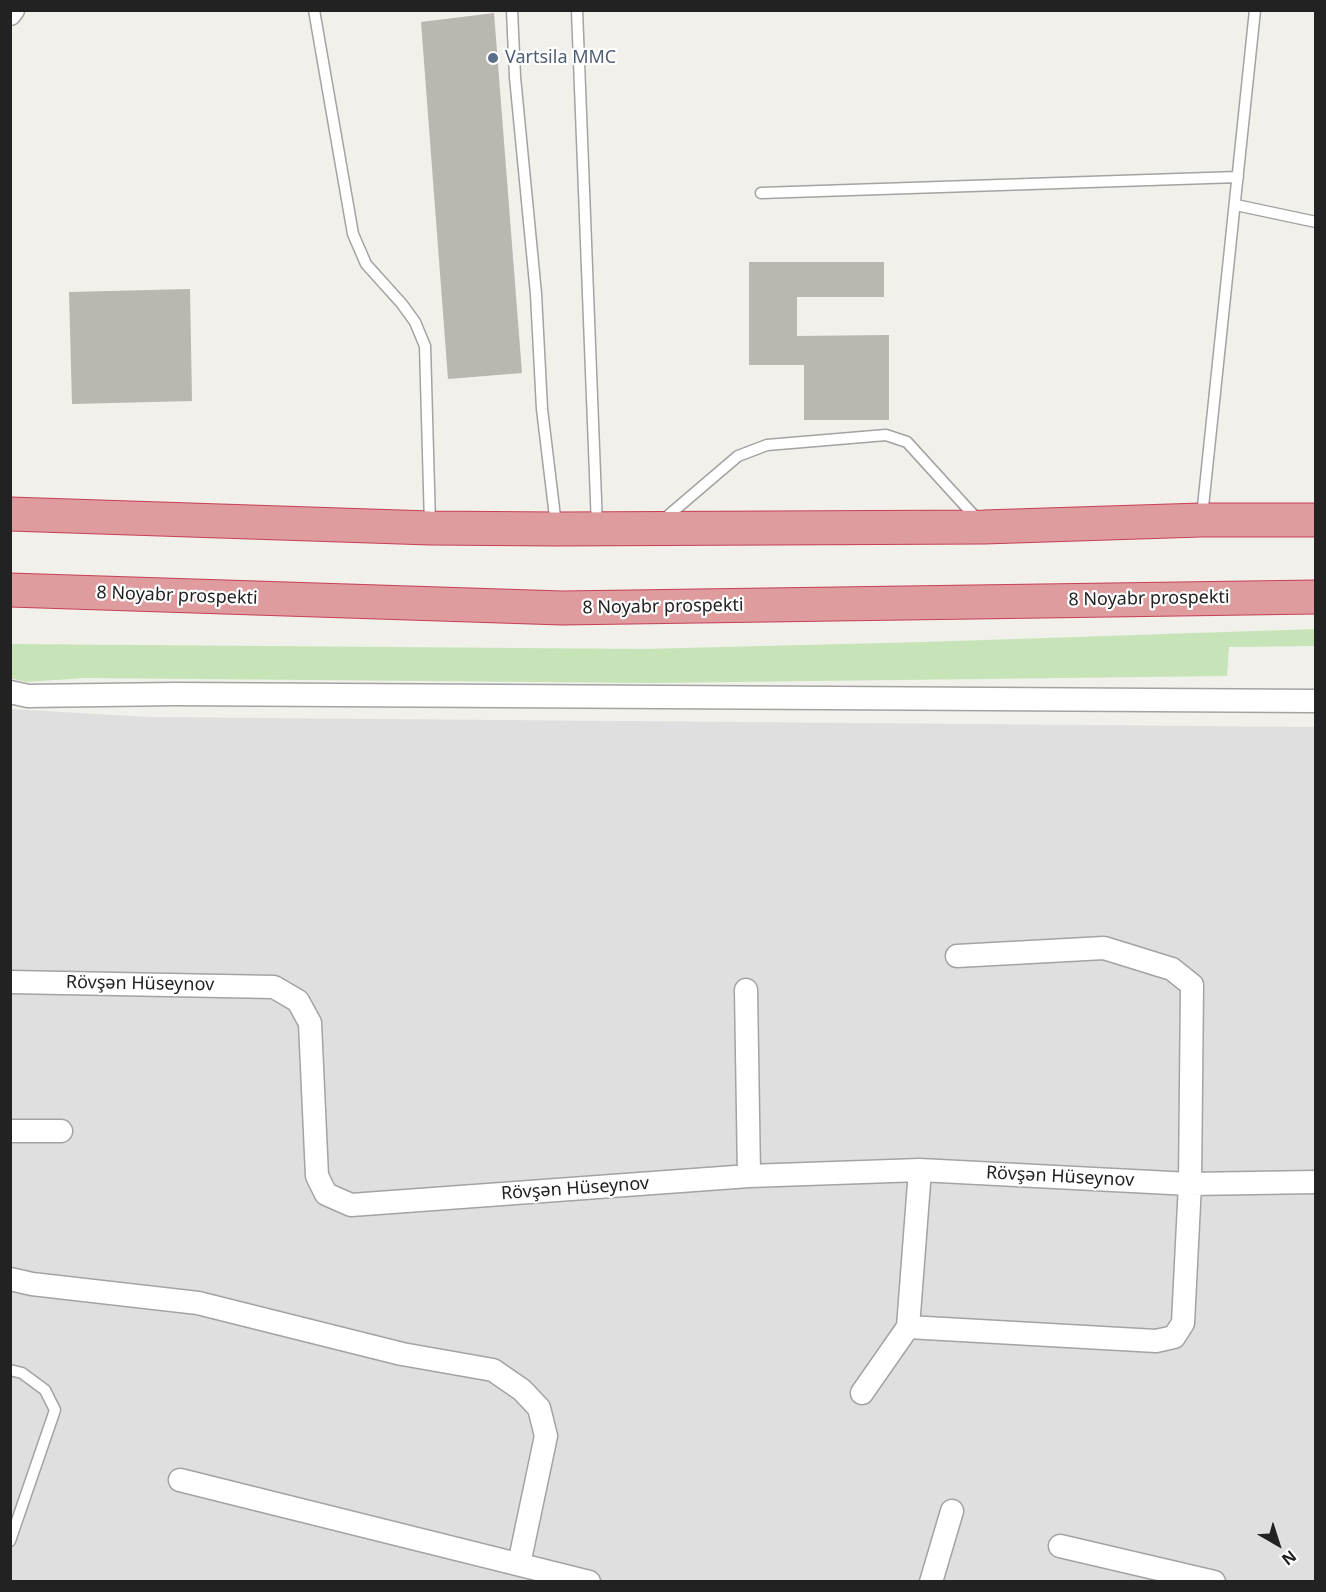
<!DOCTYPE html>
<html>
<head>
<meta charset="utf-8">
<style>
	body { margin:0 }
	#map { position:relative; width:1326px; height:1592px; overflow:hidden; background:#f1f0ea; font-family:"Noto Sans",sans-serif }
	canvas { display:block }
	.frame { position:absolute; inset:0; border:12px solid #222; pointer-events:none }
	.north { position:absolute; left:1248px; top:1514px; width:60px; height:60px; -webkit-text-stroke:4px #fff; paint-order:stroke; rotate:141deg; font-size:16px; font-weight:700; line-height:24px; text-align:center; color:#222 }
	.north::after { content:''; display:block; margin:auto; width:21px; height:27px; background:#222; clip-path:polygon(50% 0,100% 100%,50% 72%,0 100%) }
</style>
</head>
<body>
<div id="map">
<canvas width="1326" height="1592"></canvas>
<div class="frame"></div>
<div class="north">N</div>
</div>
<script>
const ctx = document.querySelector('canvas').getContext('2d');
ctx.lineJoin = 'round';
function fillPath(path, color) {
  ctx.fillStyle = color;
  ctx.fill(path, 'evenodd');
}
function shape(rows) {
  const path = new Path2D();
  for (const r of rows) {
    path.moveTo(r[0], r[1]);
    for (let i = 2; i < r.length; i += 2) path.lineTo(r[i], r[i + 1]);
  }
  return path;
}
function stroke(path, color, width, dash) {
  ctx.strokeStyle = color;
  ctx.lineWidth = width;
  ctx.lineCap = dash ? 'butt' : 'round';
  ctx.setLineDash(dash || []);
  ctx.stroke(path);
}
function drawText(font, color, halo, rows, align = 'center') {
  ctx.font = font + ' "Noto Sans",sans-serif';
  ctx.lineWidth = 4.5;
  ctx.setLineDash([]);
  ctx.textBaseline = 'middle';
  ctx.strokeStyle = halo;
  ctx.fillStyle = color;
  for (const [text, x, y, turn = 0] of rows) {
    ctx.save();
    ctx.translate(x, y);
    ctx.rotate((+turn || 0) * Math.PI / 180);
    ctx.textAlign = isNaN(turn) ? turn : align;
    if (halo) ctx.strokeText(text, 0, 0);
    ctx.fillText(text, 0, 0);
    ctx.restore();
  }
}
const residential = shape([
	[10,709,149,717,1315,727,1315,1581,11,1581]
]);
const grass = shape([
	[1316,629,1315,646,1229,647,1227,676,650,683,85,678,26,682,10,678,11,644,643,649,925,642]
]);
const building = shape([
	[494,13,522,373,448,379,421,22],
	[749,262,884,262,884,297,797,297,797,336,889,335,889,420,804,420,804,365,749,365],
	[190,289,192,401,72,404,69,292]
]);
const lane = shape([
	[314,10,353,234,366,264,402,304,415,322,425,346,430,524],
	[512,10,515,77,536,294,542,409,556,525],
	[577,10,597,526],
	[761,193,1238,177],
	[1236,205,1316,222],
	[1202,516,1255,10],
	[663,520,738,456,767,445,886,435,907,442,978,520],
	[10,1370,22,1373,45,1390,55,1410,10,1541]
]);
const street = shape([
	[10,14,13,10],
	[10,692,28,696,175,694,1316,701],
	[10,982,274,987,298,1001,310,1023,317,1176,326,1194,351,1205,749,1176,920,1170,1190,1184,1316,1182],
	[746,990,749,1176],
	[10,1131,61,1131],
	[10,1279,32,1284,198,1303,402,1354,493,1370,522,1390,539,1408,546,1436,519,1564],
	[908,1327,1156,1341,1174,1337,1183,1323,1190,1184,1192,985,1172,969,1104,948,957,956],
	[862,1393,908,1327,920,1170],
	[180,1480,589,1582],
	[1060,1546,1214,1582],
	[931,1582,952,1511]
]);
const highway = shape([
	[10,514,430,528,556,529,984,527,1201,520,1316,520],
	[10,590,562,608,1316,597]
]);
const markers = [
	[493,58,6,"#5c6f8a"]
];
const serviceNames = [
	["Vartsila MMC",505,58]
];
const streetNames = [
	["8 Noyabr prospekti",177,596,2],
	["8 Noyabr prospekti",1149,599,-1],
	["8 Noyabr prospekti",663,607,-1],
	["Rövşən Hüseynov",140,984,1],
	["Rövşən Hüseynov",1060,1177,3],
	["Rövşən Hüseynov",575,1189,-4]
];
fillPath(residential, '#e0dfdf');
fillPath(grass, '#c6e4b7');
fillPath(building, '#bab6b0');
stroke(lane, '#a3a3a3', 13);
stroke(street, '#a3a3a3', 25);
stroke(highway, '#c73f58', 35);
stroke(lane, '#fff', 10);
stroke(street, '#fff', 22);
stroke(highway, '#de9c9e', 33);
for (const [x, y, r, color] of markers) {
  const dot = new Path2D();
  dot.arc(x, y, r, 0, 2 * Math.PI);
  ctx.fillStyle = color;
  ctx.fill(dot);
  stroke(dot, '#fff', 2);
}
drawText('18px', '#4e5e75', '#fff', serviceNames, 'left');
drawText('18px', '#222', '#fff', streetNames);
</script>
</body>
</html>
